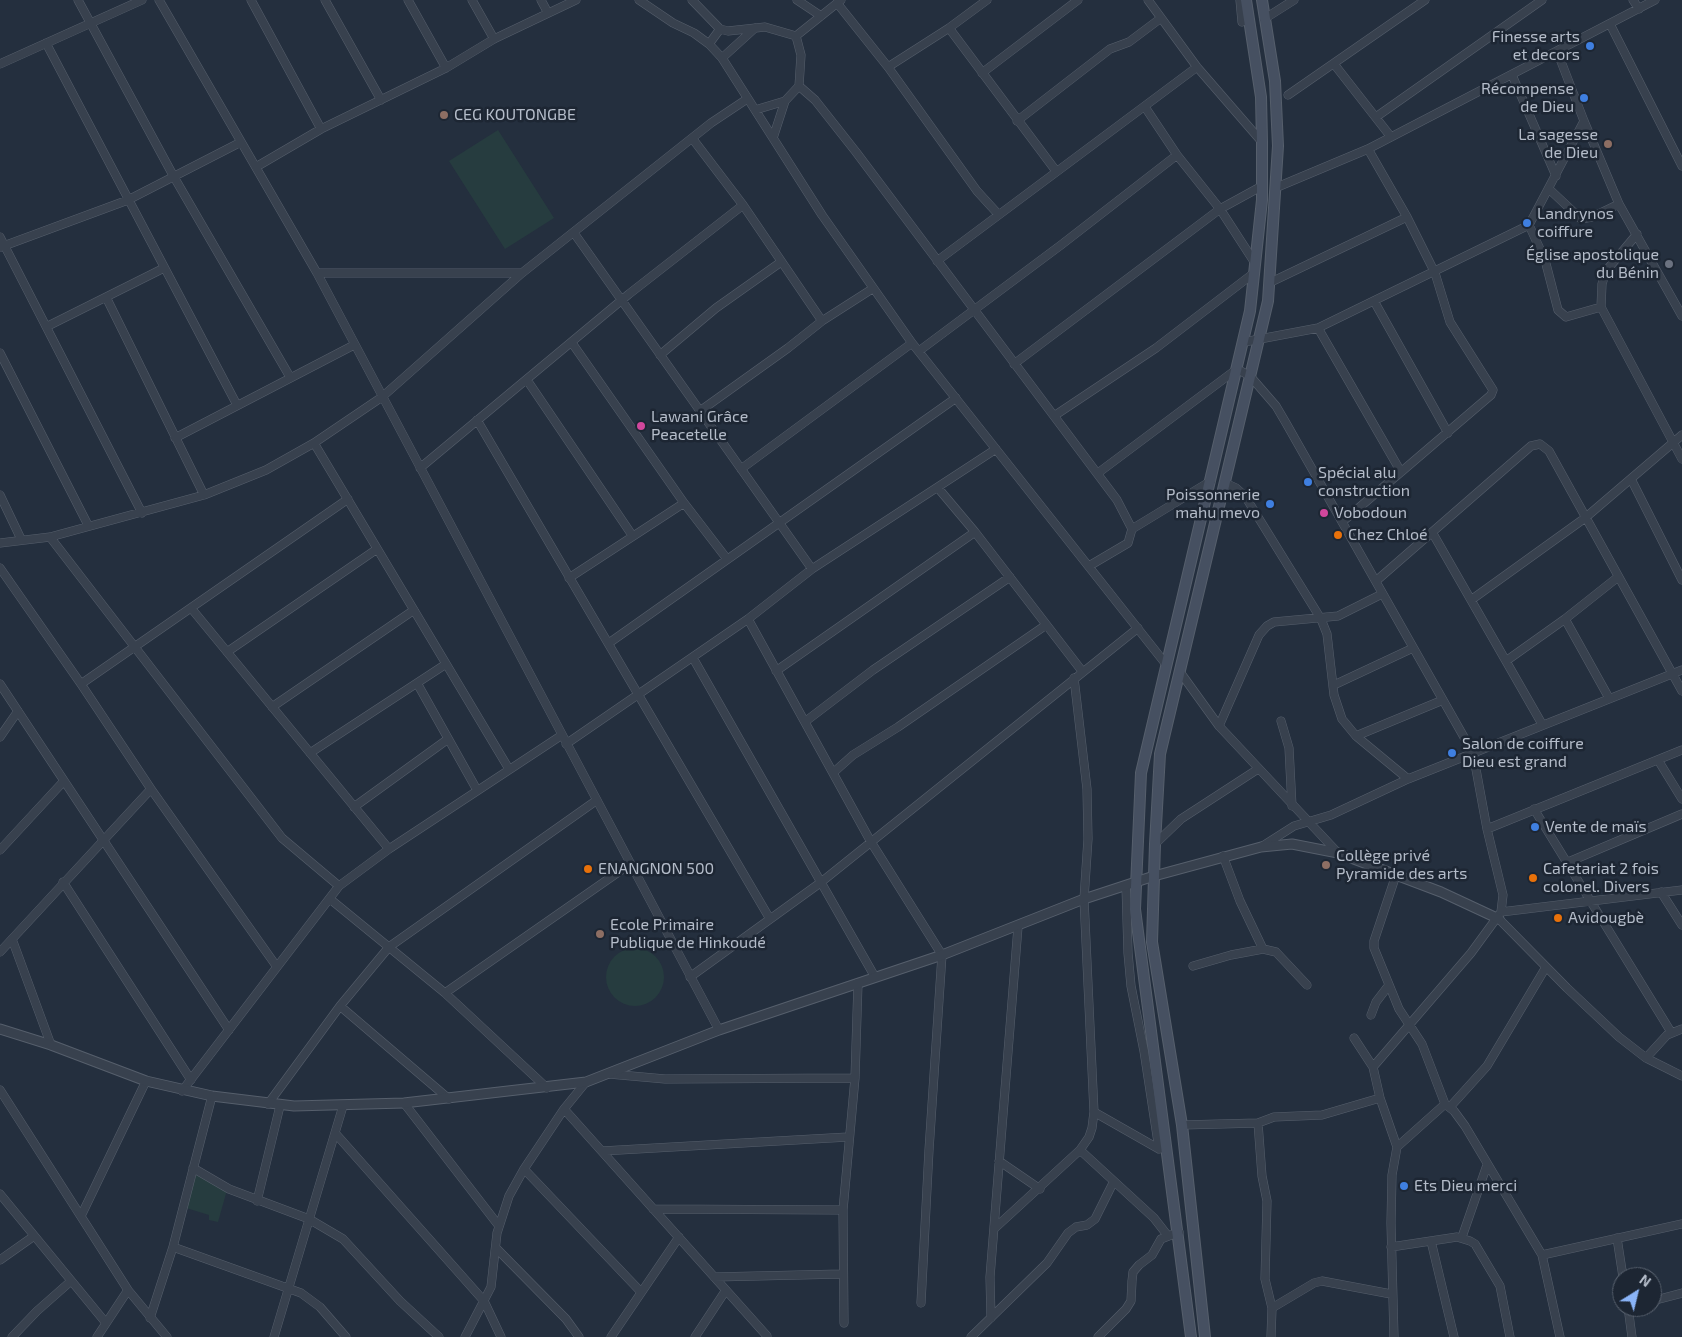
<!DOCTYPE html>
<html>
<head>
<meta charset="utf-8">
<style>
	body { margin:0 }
	#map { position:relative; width:1682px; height:1337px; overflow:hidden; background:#242f3e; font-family:"Exo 2",sans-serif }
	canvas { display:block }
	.north { position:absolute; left:1612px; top:1267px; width:50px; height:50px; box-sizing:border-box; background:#1d2633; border:1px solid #59626f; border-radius:50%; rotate:36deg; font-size:14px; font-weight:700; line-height:20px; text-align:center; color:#b4bcc9 }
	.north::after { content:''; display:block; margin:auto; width:18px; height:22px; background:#8ab4f8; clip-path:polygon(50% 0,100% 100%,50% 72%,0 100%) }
</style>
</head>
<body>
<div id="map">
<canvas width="1682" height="1337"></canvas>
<div class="north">N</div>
</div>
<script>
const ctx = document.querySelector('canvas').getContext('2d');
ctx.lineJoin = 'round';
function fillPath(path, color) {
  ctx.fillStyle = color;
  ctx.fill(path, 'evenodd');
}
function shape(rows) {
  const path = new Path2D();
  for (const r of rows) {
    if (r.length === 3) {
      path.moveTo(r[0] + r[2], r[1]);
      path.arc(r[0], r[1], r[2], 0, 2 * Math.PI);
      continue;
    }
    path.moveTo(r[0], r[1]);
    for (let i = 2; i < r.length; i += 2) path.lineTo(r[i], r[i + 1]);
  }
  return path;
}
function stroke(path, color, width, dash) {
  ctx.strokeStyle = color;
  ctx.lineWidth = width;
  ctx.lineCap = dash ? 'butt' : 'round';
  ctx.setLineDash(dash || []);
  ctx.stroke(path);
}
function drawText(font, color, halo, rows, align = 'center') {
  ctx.font = font + ' "Exo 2",sans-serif';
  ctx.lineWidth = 5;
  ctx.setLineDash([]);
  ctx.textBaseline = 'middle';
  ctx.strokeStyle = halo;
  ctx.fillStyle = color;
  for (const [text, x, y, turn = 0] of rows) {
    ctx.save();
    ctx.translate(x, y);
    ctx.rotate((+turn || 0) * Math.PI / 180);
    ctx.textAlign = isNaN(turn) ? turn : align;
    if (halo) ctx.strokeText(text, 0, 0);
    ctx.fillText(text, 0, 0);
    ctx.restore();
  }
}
const green = shape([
	[498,130,554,218,505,249,449,161],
	[635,977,29],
	[198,1171,227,1190,218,1222,209,1220,209,1215,183,1207]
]);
const minor = shape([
	[78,0,174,177,290,377],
	[159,0,317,273,719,1030],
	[251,0,321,129],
	[325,0,381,100],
	[408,0,446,68],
	[472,0,494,39],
	[541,0,548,13],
	[639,0,673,23,694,33,709,44,722,58,822,215,912,343,1165,663],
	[692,0,720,29,728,31,765,27,796,36,801,55,799,86,785,101,755,110],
	[797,0,821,16],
	[1148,0,1197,67,1262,142],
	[1240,0,1242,22],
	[1633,0,1639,9],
	[837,3,888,67,977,191,998,214],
	[1264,19,1294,0],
	[1610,24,1682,166],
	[949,28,1056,171],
	[796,36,841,0],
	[46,43,237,405],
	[709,44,720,29],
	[1557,51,1584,121,1619,204,1682,316],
	[722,58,755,28],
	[0,64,142,0],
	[1334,64,1391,137],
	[888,67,949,28,987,0],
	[982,73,1078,0],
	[1512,75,1556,176],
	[799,86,815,100,856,152,1117,500,1132,529,1128,543,1089,566],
	[1288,95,1425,0],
	[1145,107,1177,155,1220,209,1255,263],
	[1376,117,1542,0],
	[1017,121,1110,49,1129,42,1161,18],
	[692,138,743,205,822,321],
	[773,138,785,101],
	[1368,149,1407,217,1435,273,1450,322,1493,390,1491,395,1401,472],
	[256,167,321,129,446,68,494,39,576,0],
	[1275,188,1368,149,1655,0],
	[1549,189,1581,219,1592,217,1619,204],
	[1529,225,1545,260,1558,310,1566,317,1601,307],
	[574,233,812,569],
	[1637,234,1606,271,1602,284,1601,307,1682,459],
	[0,237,142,513],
	[1,247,128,200,241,142],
	[937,261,1197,67],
	[317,273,522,273],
	[1269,283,1407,217],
	[106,297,204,495],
	[1374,301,1448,433],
	[48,326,164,268],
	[1318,328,1401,472,1342,522],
	[1244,342,1318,328,1529,225,1584,121],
	[572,343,684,503,727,559],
	[919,351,1061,245,1177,155],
	[0,353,88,525],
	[660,355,716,308,781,262],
	[1014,364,1220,209,1262,186],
	[527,380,632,535],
	[700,411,788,348,822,321,872,289],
	[1054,416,1156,348,1254,273],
	[477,420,770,919],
	[175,438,354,345],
	[314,443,509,769],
	[420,468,629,294,743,205],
	[741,469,912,343],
	[1098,473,1237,369,1250,376,1276,406,1286,423,1473,753,1487,829,1503,895,1501,912,1471,953,1373,1067],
	[1631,479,1682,580],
	[1225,483,1236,488,1245,496,1321,619,1327,634,1334,695,1342,719,1356,736,1408,779],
	[938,488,975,532,1082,671],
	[0,495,21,539],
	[1132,529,1211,481],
	[1432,532,1542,724],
	[50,537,282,838,339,886],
	[0,543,50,537,204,495,266,470,314,443,382,397,522,273,711,123,747,99],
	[0,568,81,684,151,789,277,967],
	[569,578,684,503],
	[1376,581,1531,446,1540,444,1549,451,1682,691],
	[1471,600,1585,518,1682,435],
	[191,608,389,849],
	[748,619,871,842,942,955,929,1150,921,1303],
	[1565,619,1609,698],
	[609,643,956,398],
	[227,652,377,549],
	[693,658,875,977],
	[1506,661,1565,619,1618,577],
	[776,671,975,532],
	[1180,672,1219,726,1338,853],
	[417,683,477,790],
	[0,684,229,1030],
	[81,684,348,499],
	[1334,685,1413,648],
	[272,707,414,610],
	[806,721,873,670,1010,577],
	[1281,721,1289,748,1292,806],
	[1219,726,1259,635,1267,626,1274,622,1338,616,1382,594],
	[1356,736,1443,700],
	[0,737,18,711],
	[566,744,748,619,812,569,996,449],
	[310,753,446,664],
	[1658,760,1682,799],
	[834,772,853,755,898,727,1046,625],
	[354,807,448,739],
	[1534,809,1671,1032],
	[1487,829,1682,750],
	[1155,844,1181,819,1258,769],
	[1261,847,1294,826,1331,815,1408,779,1682,670],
	[0,850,63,782],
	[1566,863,1682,814],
	[1396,875,1374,941,1374,948,1399,1009,1422,1044,1445,1104,1454,1111,1465,1126,1542,1255,1560,1337],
	[63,882,191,1080],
	[1126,886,1128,953,1131,986,1144,1051,1159,1149],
	[1661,892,1682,925],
	[330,899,445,993,547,1088],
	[1501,912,1682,890],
	[1499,919,1567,988,1619,1037,1646,1058,1682,1076],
	[12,939,51,1045],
	[1263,949,1276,952,1307,985],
	[0,952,151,789],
	[1193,966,1231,955,1263,949,1240,901,1223,856],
	[690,977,820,883,1138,628],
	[445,993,630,864],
	[340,1006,449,1099],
	[1371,1015,1376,1002,1389,985],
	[1354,1038,1373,1067,1380,1098,1397,1147,1392,1175,1391,1223,1394,1337],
	[1646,1058,1667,1035,1682,1029],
	[609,1074,665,1079,855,1078],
	[0,1090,128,1290,167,1337],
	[182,1091,339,886,389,849,562,735],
	[404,1103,499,1226],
	[268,1104,340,1006,389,947,597,800],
	[1450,1107,1487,1066,1546,967],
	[564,1109,767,1336],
	[1094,1112,1159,1149],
	[1258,1123,1262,1176,1267,1201,1265,1279,1272,1308,1271,1337],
	[1182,1125,1258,1123,1274,1117,1322,1115,1380,1098],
	[335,1133,484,1301,501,1337],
	[1397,1147,1445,1104],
	[1080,1150,1154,1218,1168,1236],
	[602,1151,848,1137],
	[999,1161,1040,1189],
	[193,1168,229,1189,309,1219,343,1239,400,1301,439,1337],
	[524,1169,641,1292],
	[0,1194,106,1323],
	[257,1201,280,1106],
	[653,1209,843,1210],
	[81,1216,146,1081],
	[995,1228,1080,1150,1089,1137,1092,1128,1094,1112,1084,899,1088,839,1087,789,1074,678],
	[1462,1237,1487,1165],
	[1617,1238,1623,1277],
	[1431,1241,1454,1337],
	[173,1247,301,1293,320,1307,346,1337],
	[1391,1247,1457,1237,1470,1241,1475,1244,1500,1286,1510,1337],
	[496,1248,566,1319,579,1337],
	[1542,1255,1682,1224],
	[0,1260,34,1236],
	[714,1277,842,1274],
	[1652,1301,1682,1293],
	[1628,1307,1632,1337],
	[1272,1308,1314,1283,1322,1281,1391,1294],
	[150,1318,173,1247,212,1096],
	[991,1318,990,1277,1018,927],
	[844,1323,843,1210,855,1078,858,983],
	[12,1337,37,1311,71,1281],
	[97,1337,128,1290],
	[274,1337,343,1106],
	[465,1337,491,1287,497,1233,509,1196,524,1169,564,1109,586,1082],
	[611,1337,679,1237],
	[695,1337,726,1290],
	[971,1337,1047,1263,1068,1233,1076,1227,1087,1225,1095,1219,1113,1183],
	[1098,1337,1126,1309,1131,1301,1132,1281,1133,1272,1139,1265,1152,1255,1161,1239,1179,1232]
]);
const tertiary = shape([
	[0,1029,51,1045,146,1081,212,1096,294,1106,404,1103,586,1082,719,1030,942,955,1084,899,1154,876,1261,847,1292,844,1338,853,1441,892,1499,919]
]);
const secondary = shape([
	[1191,1337,1135,909,1141,773,1250,311,1262,200,1262,142,1261,97,1246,0],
	[1205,1337,1182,1125,1152,942,1155,844,1160,754,1268,301,1278,146,1275,81,1262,0]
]);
const markers = [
	[1590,46,5,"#3f7fe0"],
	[1584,98,5,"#3f7fe0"],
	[444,115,5,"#8d6e63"],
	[1608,144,5,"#8d6e63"],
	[1527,223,5,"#3f7fe0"],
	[1669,264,5,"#6b7280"],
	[641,426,5,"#d1479c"],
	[1308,482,5,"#3f7fe0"],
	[1270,504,5,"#3f7fe0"],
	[1324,513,5,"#d1479c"],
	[1338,535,5,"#e8710a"],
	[1452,753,5,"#3f7fe0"],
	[1535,827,5,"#3f7fe0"],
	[1326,865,5,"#8d6e63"],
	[588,869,5,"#e8710a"],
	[1533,878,5,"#e8710a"],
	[1558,918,5,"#e8710a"],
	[600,934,5,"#8d6e63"],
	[1404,1186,5,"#3f7fe0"]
];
const poiNames = [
	["Finesse arts",1580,37,"right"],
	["et decors",1580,55,"right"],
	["Récompense",1574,89,"right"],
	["de Dieu",1574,107,"right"],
	["CEG KOUTONGBE",454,115],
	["La sagesse",1598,135,"right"],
	["de Dieu",1598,153,"right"],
	["Landrynos",1537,214],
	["coiffure",1537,232],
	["Église apostolique",1659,255,"right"],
	["du Bénin",1659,273,"right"],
	["Lawani Grâce",651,417],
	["Peacetelle",651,435],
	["Spécial alu",1318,473],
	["construction",1318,491],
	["Poissonnerie",1260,495,"right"],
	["mahu mevo",1260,513,"right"],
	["Vobodoun",1334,513],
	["Chez Chloé",1348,535],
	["Salon de coiffure",1462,744],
	["Dieu est grand",1462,762],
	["Vente de maïs",1545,827],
	["Collège privé",1336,856],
	["Pyramide des arts",1336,874],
	["ENANGNON 500",598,869],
	["Cafetariat 2 fois",1543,869],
	["colonel. Divers",1543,887],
	["Avidougbè",1568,918],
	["Ecole Primaire",610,925],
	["Publique de Hinkoudé",610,943],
	["Ets Dieu merci",1414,1186]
];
fillPath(green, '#263c3f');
stroke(minor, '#565f6c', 9);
stroke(tertiary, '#565f6c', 11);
stroke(secondary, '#565f6c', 12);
stroke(minor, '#38414e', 8);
stroke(tertiary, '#38414e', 9);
stroke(secondary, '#465061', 10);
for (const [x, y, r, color] of markers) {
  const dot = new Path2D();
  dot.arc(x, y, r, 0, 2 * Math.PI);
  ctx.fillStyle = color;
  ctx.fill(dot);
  stroke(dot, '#1d2633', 2);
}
drawText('16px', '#b4bcc9', '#1d2633', poiNames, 'left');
</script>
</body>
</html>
